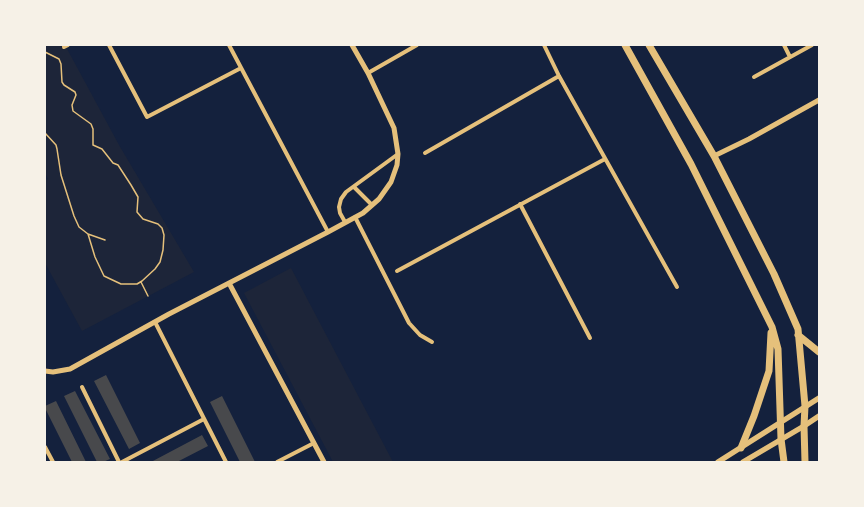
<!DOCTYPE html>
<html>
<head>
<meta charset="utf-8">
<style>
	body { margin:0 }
	#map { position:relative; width:864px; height:507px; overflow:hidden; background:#14213d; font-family:Bitter,serif }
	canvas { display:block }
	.frame { position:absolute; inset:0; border:46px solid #f6f1e7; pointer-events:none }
</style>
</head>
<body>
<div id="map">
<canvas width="864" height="507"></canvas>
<div class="frame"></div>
</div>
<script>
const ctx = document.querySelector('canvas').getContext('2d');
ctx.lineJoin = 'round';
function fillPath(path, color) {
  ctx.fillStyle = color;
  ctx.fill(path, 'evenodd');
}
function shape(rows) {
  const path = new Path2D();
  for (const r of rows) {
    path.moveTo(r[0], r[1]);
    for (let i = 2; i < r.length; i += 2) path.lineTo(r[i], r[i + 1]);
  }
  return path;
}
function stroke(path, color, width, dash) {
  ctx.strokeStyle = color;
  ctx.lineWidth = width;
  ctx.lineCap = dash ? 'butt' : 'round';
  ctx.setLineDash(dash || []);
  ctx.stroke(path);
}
const green = shape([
	[45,45,65,45,119,145,194,272,82,331,45,263,45,180,48,179,45,173],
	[291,268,393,462,333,462,244,293]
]);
const building = shape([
	[106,375,140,443,129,449,94,381],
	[75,391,110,459,103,462,97,462,64,396],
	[222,396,255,462,240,462,210,402],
	[56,401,86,462,72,462,45,408,45,406],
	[202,435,208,446,177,462,151,462]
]);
const path = shape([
	[45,52,59,59,61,64,62,82,64,85,75,92,76,95,72,105,73,111,91,124,93,129,93,145,102,149,113,163,118,165,131,185,138,197,137,212,143,219,158,224,162,228,164,235,163,250,160,262,155,269,142,281,137,284,121,284,104,276,95,257,88,234,79,227,74,216,61,175,57,149,56,145,45,133],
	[88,234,105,240],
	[141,282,148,296]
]);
const minor = shape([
	[109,45,147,117,241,68],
	[229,45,328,232],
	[544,45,559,76,677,287],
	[784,45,790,57],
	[64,47,68,45],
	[368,73,417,45],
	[754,77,812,45],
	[425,153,559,76],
	[354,187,372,205],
	[520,204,590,338],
	[355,217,409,323,420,335,432,342],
	[345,222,340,213,339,207,341,199,346,192,398,154],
	[397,271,605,159],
	[155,322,226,462],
	[82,387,119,462],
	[45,447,53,462],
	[122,462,204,419],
	[277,462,314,443]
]);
const tertiary = shape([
	[714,156,749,139,819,100],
	[229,283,324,462],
	[45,371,53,372,70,369,169,314,328,232,363,213,379,199,391,182,397,165,398,154,394,128,368,73,352,45]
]);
const secondary = shape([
	[718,462,819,398],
	[743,462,804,426,819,416]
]);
const trunk = shape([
	[625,45,691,164,772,327,778,349,781,439,784,462],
	[649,45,714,156,774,274,798,329,805,406,804,426,805,462],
	[798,335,819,352],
	[741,448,754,416,769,371,771,333]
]);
fillPath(green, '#1d2539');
fillPath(building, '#48494c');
stroke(path, '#e5c07b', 1.5);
stroke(minor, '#e5c07b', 4);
stroke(tertiary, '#e5c07b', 5);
stroke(secondary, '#e5c07b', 5.5);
stroke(trunk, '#e5c07b', 7);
</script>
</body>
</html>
